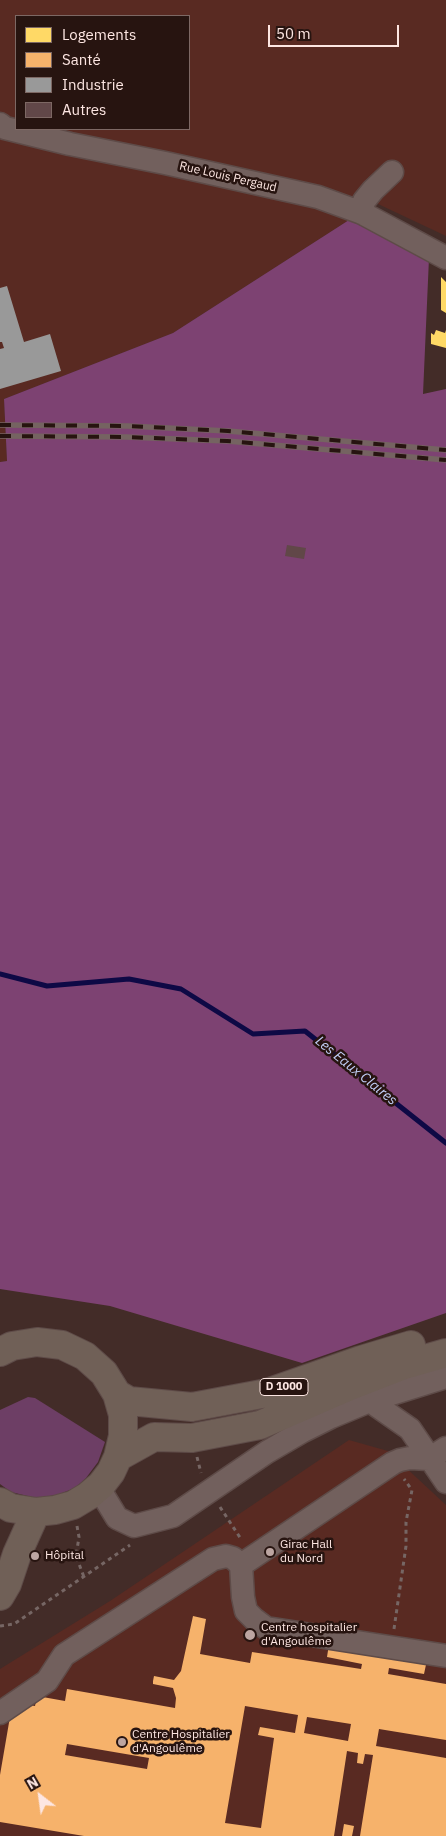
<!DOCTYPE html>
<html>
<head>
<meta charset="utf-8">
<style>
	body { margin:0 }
	#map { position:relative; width:446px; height:1836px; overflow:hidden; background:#432c28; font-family:"IBM Plex Sans",sans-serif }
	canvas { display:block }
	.legend { position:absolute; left:15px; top:15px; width:175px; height:115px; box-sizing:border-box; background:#271410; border:1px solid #7d6864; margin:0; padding:6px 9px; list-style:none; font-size:15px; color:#fde6e2 }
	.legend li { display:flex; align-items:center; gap:10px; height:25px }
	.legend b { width:25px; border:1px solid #7d6864 }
	.north { position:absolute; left:15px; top:1771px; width:50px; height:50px; -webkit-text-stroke:4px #271410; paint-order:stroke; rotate:330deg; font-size:14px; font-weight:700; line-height:20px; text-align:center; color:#fde6e2 }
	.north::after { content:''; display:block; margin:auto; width:18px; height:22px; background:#fde6e2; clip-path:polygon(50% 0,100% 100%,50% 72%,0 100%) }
	.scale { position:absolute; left:268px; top:25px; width:131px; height:22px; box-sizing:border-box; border:2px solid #fde6e2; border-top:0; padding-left:6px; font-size:15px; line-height:18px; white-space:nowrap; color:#fde6e2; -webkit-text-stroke:4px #271410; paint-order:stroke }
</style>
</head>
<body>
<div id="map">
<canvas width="446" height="1836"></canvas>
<ul class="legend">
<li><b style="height:14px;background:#ffd966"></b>Logements</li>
<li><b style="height:14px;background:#f6b26b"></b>Santé</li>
<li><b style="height:14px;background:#999"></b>Industrie</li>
<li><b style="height:14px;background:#614748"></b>Autres</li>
</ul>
<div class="north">N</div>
<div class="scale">50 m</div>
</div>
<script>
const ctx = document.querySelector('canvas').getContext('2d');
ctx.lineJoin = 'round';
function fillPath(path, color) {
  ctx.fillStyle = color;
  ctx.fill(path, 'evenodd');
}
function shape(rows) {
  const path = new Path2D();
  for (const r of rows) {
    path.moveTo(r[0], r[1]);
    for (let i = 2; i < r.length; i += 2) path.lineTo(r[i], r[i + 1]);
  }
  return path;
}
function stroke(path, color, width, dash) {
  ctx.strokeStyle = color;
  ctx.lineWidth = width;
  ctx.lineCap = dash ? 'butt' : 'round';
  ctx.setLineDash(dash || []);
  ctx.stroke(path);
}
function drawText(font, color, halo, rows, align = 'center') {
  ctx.font = font + ' "IBM Plex Sans",sans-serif';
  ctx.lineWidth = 5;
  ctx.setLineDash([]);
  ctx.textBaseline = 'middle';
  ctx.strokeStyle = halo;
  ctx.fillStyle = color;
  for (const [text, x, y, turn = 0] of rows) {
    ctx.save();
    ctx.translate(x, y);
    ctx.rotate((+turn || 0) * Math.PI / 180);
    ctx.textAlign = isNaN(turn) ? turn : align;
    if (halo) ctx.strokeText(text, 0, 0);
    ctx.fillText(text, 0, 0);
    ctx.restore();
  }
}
const built = shape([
	[0,0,446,0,446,236,359,195,349,220,173,333,4,399,7,461,0,462],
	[16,16,189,16,189,129,16,129],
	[349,1440,388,1451,446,1505,446,1836,0,1836,0,1669,110,1601]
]);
const green = shape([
	[28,1397,35,1398,105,1442,98,1462,86,1478,75,1488,57,1495,36,1498,11,1492,0,1484,0,1410]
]);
const forest = shape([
	[349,220,429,258,423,394,446,389,446,1313,302,1363,110,1306,0,1289,0,462,7,461,4,399,173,333]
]);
const homes = shape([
	[441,277,446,282,446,313,441,310],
	[436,330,445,333,446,330,446,348,431,344,431,333,434,335]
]);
const health = shape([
	[193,1616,206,1619,200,1654,250,1663,252,1652,361,1669,362,1664,327,1657,329,1644,427,1660,424,1674,389,1668,388,1674,446,1684,446,1740,379,1729,376,1746,446,1758,446,1836,360,1836,373,1755,365,1754,363,1764,357,1763,358,1753,347,1751,334,1836,84,1836,0,1822,0,1775,11,1711,16,1703,35,1706,37,1696,65,1701,67,1689,175,1708,176,1698,173,1688,153,1684,153,1681,154,1676,174,1680,181,1671],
	[245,1706,298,1715,295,1733,260,1727,258,1735,274,1738,261,1828,225,1823],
	[307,1717,351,1724,348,1741,304,1733],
	[67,1744,149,1758,147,1769,65,1755],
	[344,1824,354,1826,352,1836,342,1836]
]);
const industry = shape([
	[7,286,24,342,50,334,61,371,0,389,0,349,4,348,2,342,0,342,0,288]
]);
const stream = shape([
	[0,974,47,986,129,979,181,989,253,1034,305,1031,446,1143]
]);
const building = shape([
	[287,545,306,548,304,559,285,556]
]);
const path = shape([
	[197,1457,201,1473],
	[220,1507,241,1539],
	[77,1526,79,1537,76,1556,84,1577],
	[0,1626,14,1624,130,1545],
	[394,1629,406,1546,406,1522,412,1490,404,1479]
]);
const minor = shape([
	[0,124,5,128,70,144,165,163,318,197,362,213,446,258],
	[362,213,364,201,373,190,392,172],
	[372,1400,377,1406,410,1429,446,1482],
	[101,1485,103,1495,117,1518,134,1526,173,1516,267,1452,303,1431,331,1417,372,1400,446,1377],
	[241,1565,243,1597,246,1611,254,1619,266,1628,446,1656],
	[241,1565,393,1463,400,1460,410,1458,429,1459,446,1448],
	[0,1713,47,1681,64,1655,213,1559,226,1556,233,1558,241,1565]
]);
const major = shape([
	[0,1352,12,1346,37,1342,62,1345,85,1356,104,1373,117,1394,123,1415,123,1436,118,1457,111,1472,101,1485,88,1496,73,1505,55,1510,36,1512,11,1508,0,1502],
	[117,1394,129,1401,192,1407,267,1393,361,1360,411,1345],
	[118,1457,154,1437,192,1438,260,1425,350,1386,404,1365,446,1353],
	[0,1596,7,1584,17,1554,36,1512]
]);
const rail = shape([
	[0,425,128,426,228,431,446,450],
	[0,436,126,437,227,441,446,460]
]);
const markers = [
	[270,1552,5,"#bca5a1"],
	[35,1556,5,"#bca5a1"],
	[250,1635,6,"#bca5a1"],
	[122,1742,5,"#bca5a1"]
];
const shields = [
	[284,1387,48]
];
const shieldNames = [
	["D 1000",284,1387]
];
const streetNames = [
	["Rue Louis Pergaud",228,177,13]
];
const poiNames = [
	["Girac Hall",280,1545],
	["du Nord",280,1559],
	["Hôpital",45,1556],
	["Centre hospitalier",261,1628],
	["d'Angoulême",261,1642],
	["Centre Hospitalier",132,1735],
	["d'Angoulême",132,1749]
];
const waterNames = [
	["Les Eaux Claires",356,1071,39]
];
fillPath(built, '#592a22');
fillPath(green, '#6d3e65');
fillPath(forest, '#7d4272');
fillPath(homes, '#ffd966');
fillPath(health, '#f6b26b');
fillPath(industry, '#999');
stroke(stream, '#0e0945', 5);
fillPath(building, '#614748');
stroke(minor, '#5e4b48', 25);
stroke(major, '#5e4b48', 30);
stroke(path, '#766664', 3, [4, 4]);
stroke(minor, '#72605d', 22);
stroke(major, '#706057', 28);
stroke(rail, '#756361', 5.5);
stroke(rail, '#271410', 4, [11]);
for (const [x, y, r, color] of markers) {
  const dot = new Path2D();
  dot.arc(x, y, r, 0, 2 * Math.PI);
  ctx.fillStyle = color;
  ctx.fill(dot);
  stroke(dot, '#271410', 2);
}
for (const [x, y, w] of shields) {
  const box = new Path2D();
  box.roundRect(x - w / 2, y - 8.5, w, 17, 4);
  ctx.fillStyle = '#271410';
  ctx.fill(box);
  stroke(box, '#fde6e2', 1);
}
drawText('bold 11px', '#fde6e2', null, shieldNames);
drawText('12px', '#fde6e2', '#271410', streetNames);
drawText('12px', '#fde6e2', '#271410', poiNames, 'left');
drawText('italic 14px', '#c1cef6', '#271410', waterNames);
</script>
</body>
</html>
